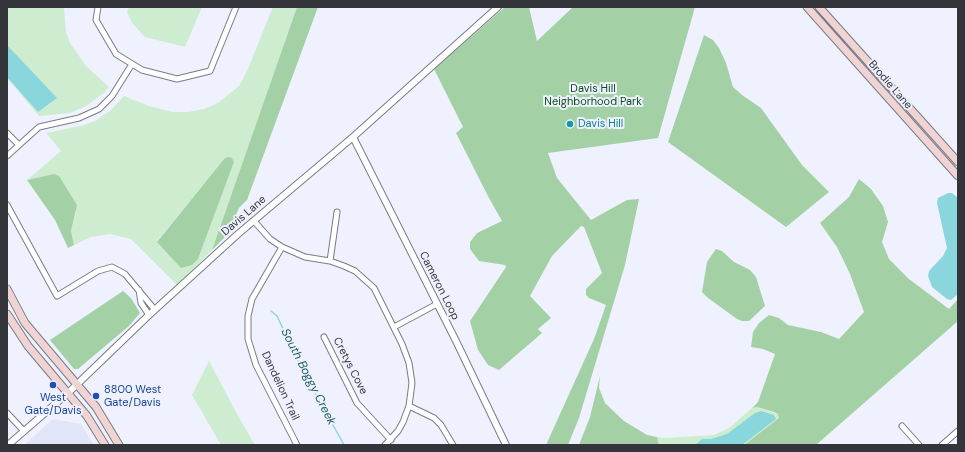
<!DOCTYPE html>
<html>
<head>
<meta charset="utf-8">
<style>
	body { margin:0 }
	#map { position:relative; width:965px; height:452px; overflow:hidden; background:#eff2fe; font-family:"DM Sans",sans-serif }
	canvas { display:block }
	.frame { position:absolute; inset:0; border:8px solid #34353a; pointer-events:none }
</style>
</head>
<body>
<div id="map">
<canvas width="965" height="452"></canvas>
<div class="frame"></div>
</div>
<script>
const ctx = document.querySelector('canvas').getContext('2d');
ctx.lineJoin = 'round';
function fillPath(path, color) {
  ctx.fillStyle = color;
  ctx.fill(path, 'evenodd');
}
function shape(rows) {
  const path = new Path2D();
  for (const r of rows) {
    path.moveTo(r[0], r[1]);
    for (let i = 2; i < r.length; i += 2) path.lineTo(r[i], r[i + 1]);
  }
  return path;
}
function stroke(path, color, width, dash) {
  ctx.strokeStyle = color;
  ctx.lineWidth = width;
  ctx.lineCap = dash ? 'butt' : 'round';
  ctx.setLineDash(dash || []);
  ctx.stroke(path);
}
function drawText(font, color, halo, rows, align = 'center') {
  ctx.font = font + ' "DM Sans",sans-serif';
  ctx.lineWidth = 4;
  ctx.setLineDash([]);
  ctx.textBaseline = 'middle';
  ctx.strokeStyle = halo;
  ctx.fillStyle = color;
  for (const [text, x, y, turn = 0] of rows) {
    ctx.save();
    ctx.translate(x, y);
    ctx.rotate((+turn || 0) * Math.PI / 180);
    ctx.textAlign = isNaN(turn) ? turn : align;
    if (halo) ctx.strokeText(text, 0, 0);
    ctx.fillText(text, 0, 0);
    ctx.restore();
  }
}
const built = shape([
	[53,419,81,424,94,445,24,445]
]);
const green = shape([
	[7,7,64,7,66,32,70,43,86,66,109,87,104,93,86,106,70,113,39,116,7,78],
	[129,7,202,7,185,47,145,37,132,23,127,12],
	[273,7,297,7,212,250,177,285,131,239,110,234,91,237,74,245,71,231,76,211,54,174,27,180,61,151,46,133,81,126,95,121,111,110,124,96,149,106,173,112,188,112,204,109,218,103,239,86,247,71],
	[232,158,234,162,198,259,157,241,224,159],
	[209,361,237,414,255,445,221,445,192,395],
	[757,407,778,414,779,418,744,445,659,445,657,437,665,438,714,435,729,428,752,408]
]);
const forest = shape([
	[297,7,318,7,247,200,239,208,227,235,212,250],
	[505,7,529,7,537,41,573,7,695,7,658,138,548,153,557,178,591,220,627,200,639,199,625,265,579,418,568,445,546,445,594,339,606,305,589,298,586,295,586,289,602,273,584,227,581,226,552,256,530,296,551,318,538,329,542,333,499,370,488,365,478,350,470,321,506,267,505,265,479,261,470,249,470,242,477,233,502,221,489,198,456,133,463,127,434,69],
	[704,35,713,40,719,48,726,63,733,87,742,95,761,108,802,165,829,192,786,227,668,142],
	[228,157,232,158,234,162,198,259,192,265,181,268,157,242,224,159],
	[54,174,59,176,77,205,71,231,74,245,68,248,55,220,27,180],
	[859,179,871,189,883,206,888,222,882,242,889,259,909,279,949,309,958,299,958,321,816,445,744,445,779,418,778,414,774,412,757,407,752,408,758,402,775,354,763,349,751,347,753,332,759,323,769,315,779,318,788,325,821,332,839,339,864,312,850,274,837,247,820,223,849,197],
	[716,249,722,251,734,262,750,270,756,277,765,306,749,321,742,321,737,319,708,298,702,292,707,262],
	[123,291,131,298,140,313,129,326,78,369,74,369,50,340],
	[600,376,599,388,605,403,624,421,647,435,657,437,659,445,579,445,590,417]
]);
const water = shape([
	[7,45,57,98,38,112,7,77],
	[948,193,952,193,958,198,958,294,951,300,947,299,932,287,928,276,929,271,943,256,947,248,937,203,938,198],
	[761,411,774,415,776,419,742,445,695,445,702,439,711,439,727,434,755,413]
]);
const stream = shape([
	[271,311,277,316,300,365,344,445]
]);
const minor = shape([
	[98,7,96,20,116,54,142,70,177,79,210,71,236,7],
	[7,133,19,145],
	[7,156,39,127,79,118,99,109,112,96,132,64],
	[7,205,57,296,98,271,112,267,125,274,155,310],
	[254,221,270,239,282,247,305,257,330,261,344,266,355,271,374,288,402,344,409,363,412,383,409,406,403,422,398,431,385,445],
	[282,247,252,299,248,316,248,339,256,365,297,445],
	[330,261,337,212],
	[139,290,141,303,149,315],
	[394,327,437,304],
	[324,337,357,403,391,440],
	[409,406,434,418,441,425,453,445],
	[7,413,24,431],
	[902,426,919,445],
	[942,445,958,431]
]);
const tertiary = shape([
	[353,137,456,341,506,445],
	[8,445,68,393,149,315,238,234,353,137,498,7]
]);
const secondary = shape([
	[807,7,958,176],
	[819,7,958,162],
	[7,289,25,323,96,407,119,445],
	[7,314,28,346,87,416,105,445]
]);
const markers = [
	[570,124,4,"#0f9aa8"],
	[53,385,4,"#1a4fb4"],
	[96,396,4,"#1a4fb4"]
];
const streetNames = [
	["Brodie Lane",890,85,49],
	["Davis Lane",244,216,-41],
	["Cameron Loop",439,286,63],
	["Cretys Cove",350,366,63],
	["Dandelion Trail",280,386,65]
];
const parkNames = [
	["Davis Hill",593,89],
	["Neighborhood Park",593,102]
];
const cultureNames = [
	["Davis Hill",578,124]
];
const transitNames = [
	["8800 West",104,390],
	["Gate/Davis",104,403],
	["West",53,398,"center"],
	["Gate/Davis",53,411,"center"]
];
const waterNames = [
	["South Boggy Creek",308,377,63]
];
fillPath(built, '#e0e5f8');
fillPath(green, '#ceecd0');
fillPath(forest, '#a3d1a5');
fillPath(water, '#89d7dd');
stroke(stream, '#89d7dd', 1.5);
stroke(minor, '#797c86', 7);
stroke(tertiary, '#797c86', 8);
stroke(secondary, '#797c86', 9);
stroke(minor, '#fff', 5);
stroke(tertiary, '#fff', 6);
stroke(secondary, '#f0d4d4', 7);
for (const [x, y, r, color] of markers) {
  const dot = new Path2D();
  dot.arc(x, y, r, 0, 2 * Math.PI);
  ctx.fillStyle = color;
  ctx.fill(dot);
  stroke(dot, '#eff2fe', 1.5);
}
drawText('11px', '#34353a', '#eff2fe', streetNames);
drawText('11px', '#074d17', '#eff2fe', parkNames);
drawText('11px', '#0d838f', '#eff2fe', cultureNames, 'left');
drawText('11px', '#164399', '#eff2fe', transitNames, 'left');
drawText('italic 12px', '#1a5c61', '#eff2fe', waterNames);
</script>
</body>
</html>
